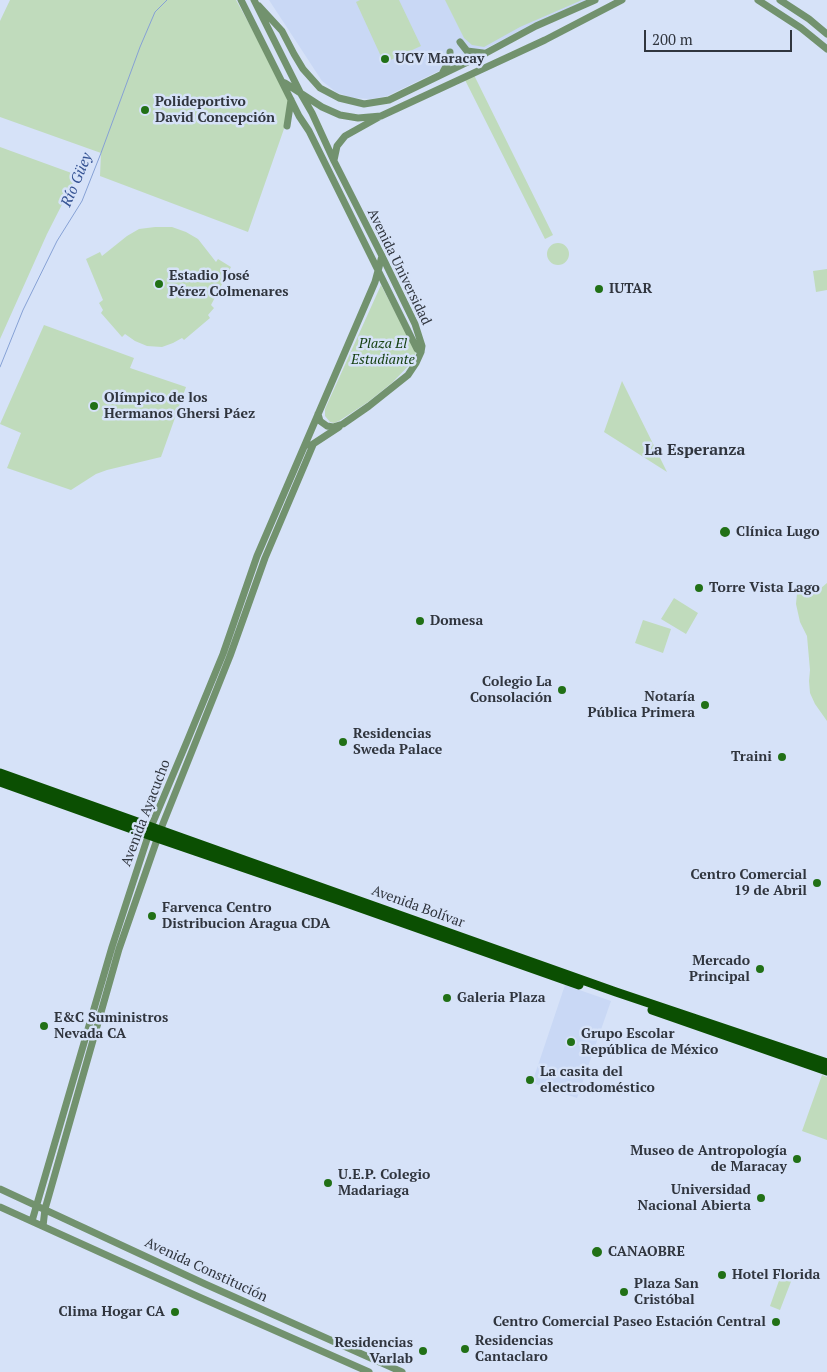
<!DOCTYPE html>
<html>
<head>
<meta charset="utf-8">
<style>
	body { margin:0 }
	#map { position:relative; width:827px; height:1372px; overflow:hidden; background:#d6e2f8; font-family:"PT Serif",serif }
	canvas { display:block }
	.scale { position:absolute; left:644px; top:30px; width:148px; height:22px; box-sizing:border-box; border:2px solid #30353e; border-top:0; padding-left:6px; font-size:15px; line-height:18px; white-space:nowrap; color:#30353e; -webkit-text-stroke:4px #d6e2f8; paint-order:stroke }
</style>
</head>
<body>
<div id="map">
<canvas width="827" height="1372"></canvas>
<div class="scale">200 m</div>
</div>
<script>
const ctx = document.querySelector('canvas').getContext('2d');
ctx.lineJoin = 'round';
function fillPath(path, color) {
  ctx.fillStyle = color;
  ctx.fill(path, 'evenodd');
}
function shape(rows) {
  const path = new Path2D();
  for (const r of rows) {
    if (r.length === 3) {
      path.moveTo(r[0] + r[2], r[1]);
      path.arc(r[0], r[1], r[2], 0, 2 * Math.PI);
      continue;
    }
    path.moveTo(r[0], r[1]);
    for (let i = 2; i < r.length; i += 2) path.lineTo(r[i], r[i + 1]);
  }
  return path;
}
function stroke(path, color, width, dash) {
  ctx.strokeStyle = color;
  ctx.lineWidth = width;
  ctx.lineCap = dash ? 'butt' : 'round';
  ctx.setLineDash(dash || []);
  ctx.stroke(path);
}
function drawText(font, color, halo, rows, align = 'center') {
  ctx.font = font + ' "PT Serif",serif';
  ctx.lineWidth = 5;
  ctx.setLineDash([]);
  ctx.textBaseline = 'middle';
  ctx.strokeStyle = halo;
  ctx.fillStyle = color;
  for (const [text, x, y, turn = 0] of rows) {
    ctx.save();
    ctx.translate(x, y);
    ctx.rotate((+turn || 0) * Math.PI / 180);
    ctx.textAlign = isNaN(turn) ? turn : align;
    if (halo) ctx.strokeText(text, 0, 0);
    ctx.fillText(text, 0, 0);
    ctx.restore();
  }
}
const built = shape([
	[269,0,589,0,509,37,387,96,371,99,352,98,336,92,322,81],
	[565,985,611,1001,577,1098,532,1083]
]);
const green = shape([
	[10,0,236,0,293,103,248,232,100,176,101,153,0,117,0,21],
	[360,0,399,0,421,46,384,63,356,2],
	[445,0,582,0,520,27,484,47,472,45,464,38],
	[474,75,553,235,545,239,465,80],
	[0,147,77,175,47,234,0,339],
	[155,227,172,227,186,232,198,239,216,262,218,259,231,267,211,305,214,308,208,315,210,318,184,340,182,338,173,343,162,347,147,346,135,341,125,334,122,337,101,313,103,310,99,303,103,300,86,259,100,252,102,256,127,236,139,229],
	[558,254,11],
	[827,269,827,290,816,292,813,271],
	[381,285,416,352,413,361,393,382,368,402,339,421,334,423,330,422,325,416,325,409],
	[44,325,134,358,130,368,186,387,161,457,107,470,96,474,71,490,7,468,21,433,0,424],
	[622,381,667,472,604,432],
	[798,583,821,588,827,583,827,721,815,704,810,693,809,681,810,670,807,636,800,622,796,604],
	[674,598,698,613,686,634,661,619],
	[643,620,671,629,663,653,635,643],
	[822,1075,827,1077,827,1140,802,1131],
	[781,1275,792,1279,780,1310,770,1306]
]);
const stream = shape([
	[0,367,23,310,57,241,82,201,101,153,140,47,155,12,167,0]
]);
const tertiary = shape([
	[241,0,299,116,309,131,417,349,421,352],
	[254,0,301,94,312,113,334,161,382,256,415,324,422,346,421,352,416,363,408,375,369,406,343,424,333,427,327,426,320,421,318,414],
	[758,0,801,28,827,49],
	[780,0,809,19,827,34],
	[259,6,282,31,294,54,303,69,320,88,339,98,364,104,389,100,486,53,536,26,595,0],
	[460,42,467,51,483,53],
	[443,72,450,59,450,52],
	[285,83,322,107,340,115,358,118,381,116,545,40,622,0],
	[287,126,291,100],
	[334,160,337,146,345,136,379,117],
	[310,446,339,427],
	[0,1189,205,1284,402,1372],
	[0,1207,199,1297,369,1372],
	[32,1221,112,947,151,827,188,739,223,654,257,556,375,282,382,256],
	[43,1226,45,1209,119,949,160,831,230,656,265,558,313,445]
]);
const primary = shape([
	[0,773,244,860,616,992,827,1063],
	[0,782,157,838,335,899,579,985],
	[652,1010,827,1071]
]);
const markers = [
	[385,59,5,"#217016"],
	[145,110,5,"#217016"],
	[159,284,5,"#217016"],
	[599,289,5,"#217016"],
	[94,406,5,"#217016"],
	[725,532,6,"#217016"],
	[699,588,5,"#217016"],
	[420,621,5,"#217016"],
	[562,690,5,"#217016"],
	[705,705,5,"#217016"],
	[343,742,5,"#217016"],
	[782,757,5,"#217016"],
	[817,883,5,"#217016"],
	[152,916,5,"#217016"],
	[760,969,5,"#217016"],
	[447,998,5,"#217016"],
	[44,1026,5,"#217016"],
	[571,1042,5,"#217016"],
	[530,1080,5,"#217016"],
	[797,1159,5,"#217016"],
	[328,1183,5,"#217016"],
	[761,1198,5,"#217016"],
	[597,1252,6,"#217016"],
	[722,1275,5,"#217016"],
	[624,1292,5,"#217016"],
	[175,1312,5,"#217016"],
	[776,1322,5,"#217016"],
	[465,1349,5,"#217016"],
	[423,1351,5,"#217016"]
];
const poiNames = [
	["UCV Maracay",395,59],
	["Polideportivo",155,102],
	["David Concepción",155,118],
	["Estadio José",169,276],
	["Pérez Colmenares",169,292],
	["IUTAR",609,289],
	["Olímpico de los",104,398],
	["Hermanos Ghersi Páez",104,414],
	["Clínica Lugo",736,532],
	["Torre Vista Lago",709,588],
	["Domesa",430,621],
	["Colegio La",552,682,"right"],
	["Consolación",552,698,"right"],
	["Notaría",695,697,"right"],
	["Pública Primera",695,713,"right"],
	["Residencias",353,734],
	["Sweda Palace",353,750],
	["Traini",772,757,"right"],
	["Centro Comercial",807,875,"right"],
	["19 de Abril",807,891,"right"],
	["Farvenca Centro",162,908],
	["Distribucion Aragua CDA",162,924],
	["Mercado",750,961,"right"],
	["Principal",750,977,"right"],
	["Galeria Plaza",457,998],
	["E&C Suministros",54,1018],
	["Nevada CA",54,1034],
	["Grupo Escolar",581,1034],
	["República de México",581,1050],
	["La casita del",540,1072],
	["electrodoméstico",540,1088],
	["Museo de Antropología",787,1151,"right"],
	["de Maracay",787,1167,"right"],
	["U.E.P. Colegio",338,1175],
	["Madariaga",338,1191],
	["Universidad",751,1190,"right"],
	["Nacional Abierta",751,1206,"right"],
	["CANAOBRE",608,1252],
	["Hotel Florida",732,1275],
	["Plaza San",634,1284],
	["Cristóbal",634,1300],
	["Clima Hogar CA",165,1312,"right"],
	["Centro Comercial Paseo Estación Central",766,1322,"right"],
	["Residencias",475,1341],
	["Cantaclaro",475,1357],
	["Residencias",413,1343,"right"],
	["Varlab",413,1359,"right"]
];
const streetNames = [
	["Avenida Universidad",399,267,64],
	["Avenida Ayacucho",146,813,-69],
	["Avenida Bolívar",418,907,20],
	["Avenida Constitución",206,1270,25]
];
const parkNames = [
	["Plaza El",383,344],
	["Estudiante",383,360]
];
const waterNames = [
	["Río Güey",77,180,-67]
];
const quarterNames = [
	["La Esperanza",695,450]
];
fillPath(built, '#c9d8f5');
fillPath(green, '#c0dbbc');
stroke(stream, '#86a1d5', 1);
stroke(tertiary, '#72926e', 7);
stroke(primary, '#0b4f02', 9);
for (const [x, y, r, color] of markers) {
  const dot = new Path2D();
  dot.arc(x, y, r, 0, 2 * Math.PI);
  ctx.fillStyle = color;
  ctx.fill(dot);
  stroke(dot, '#d6e2f8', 2);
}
drawText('bold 14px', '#30353e', '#d6e2f8', poiNames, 'left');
drawText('14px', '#30353e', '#d6e2f8', streetNames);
drawText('italic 14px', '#133e0e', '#d6e2f8', parkNames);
drawText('italic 15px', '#345293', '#d6e2f8', waterNames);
drawText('bold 16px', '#30353e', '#d6e2f8', quarterNames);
</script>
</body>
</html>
